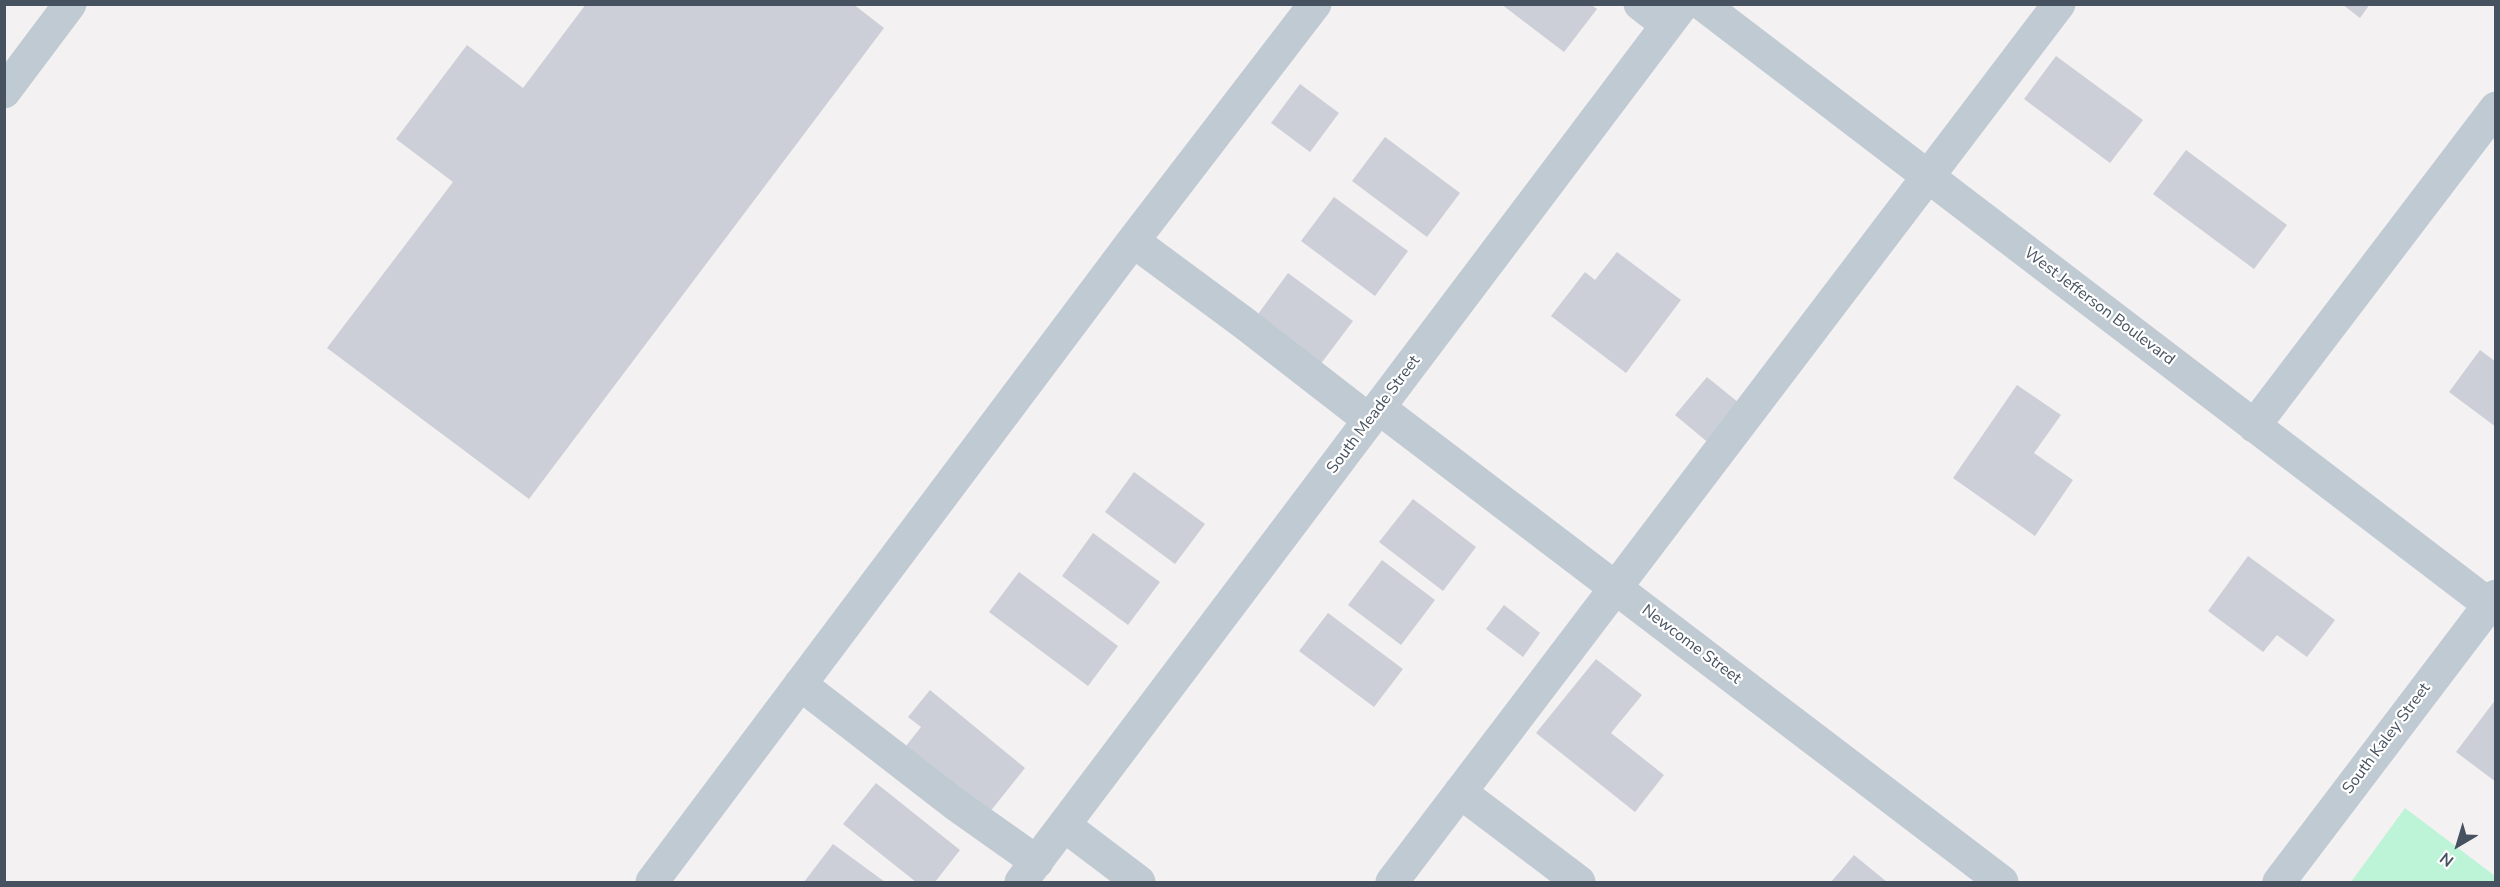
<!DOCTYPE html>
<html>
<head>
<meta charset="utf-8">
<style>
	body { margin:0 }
	#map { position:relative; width:2500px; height:887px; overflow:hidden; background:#f3f1f1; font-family:"Nunito Sans",sans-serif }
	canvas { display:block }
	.frame { position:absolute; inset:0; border:6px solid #475260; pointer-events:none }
	.north { position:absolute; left:2428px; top:815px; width:60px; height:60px; -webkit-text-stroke:4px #fff; paint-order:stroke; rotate:218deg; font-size:16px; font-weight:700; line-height:24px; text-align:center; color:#475260 }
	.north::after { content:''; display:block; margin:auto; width:21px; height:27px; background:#475260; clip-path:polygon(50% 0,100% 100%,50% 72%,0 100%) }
</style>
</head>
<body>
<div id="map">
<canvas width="2500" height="887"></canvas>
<div class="frame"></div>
<div class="north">N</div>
</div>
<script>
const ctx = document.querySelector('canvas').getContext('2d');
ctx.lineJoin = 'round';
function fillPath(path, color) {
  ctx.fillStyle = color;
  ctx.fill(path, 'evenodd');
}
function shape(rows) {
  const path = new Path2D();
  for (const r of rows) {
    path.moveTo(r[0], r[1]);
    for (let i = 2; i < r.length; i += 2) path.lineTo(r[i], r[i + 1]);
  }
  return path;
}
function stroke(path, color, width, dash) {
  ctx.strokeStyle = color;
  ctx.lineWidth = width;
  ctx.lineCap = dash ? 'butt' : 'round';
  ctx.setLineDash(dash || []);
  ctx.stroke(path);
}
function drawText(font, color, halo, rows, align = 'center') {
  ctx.font = font + ' "Nunito Sans",sans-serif';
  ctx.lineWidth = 4.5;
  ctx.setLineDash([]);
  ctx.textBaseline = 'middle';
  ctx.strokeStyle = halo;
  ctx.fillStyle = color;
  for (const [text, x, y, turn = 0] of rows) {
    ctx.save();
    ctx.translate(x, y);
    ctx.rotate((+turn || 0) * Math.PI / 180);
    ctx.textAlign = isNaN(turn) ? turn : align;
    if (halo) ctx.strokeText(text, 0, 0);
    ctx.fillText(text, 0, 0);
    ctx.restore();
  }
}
const green = shape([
	[2405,808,2495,876,2495,882,2351,882]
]);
const building = shape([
	[586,4,853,4,884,28,529,499,327,348,453,182,396,139,467,45,523,88],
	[1501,4,1590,4,1597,9,1564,52],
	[2342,4,2370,4,2360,18],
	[2056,56,2143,120,2110,163,2024,99],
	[1300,84,1339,113,1310,152,1271,123],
	[1385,137,1460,193,1427,237,1352,181],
	[2186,150,2287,225,2254,269,2153,194],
	[1334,197,1408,251,1375,296,1301,241],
	[1617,252,1681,300,1626,373,1551,316,1585,272,1595,280],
	[1288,273,1353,321,1317,369,1253,321],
	[2480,350,2496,362,2496,427,2449,392],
	[1707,377,1744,407,1711,445,1675,415],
	[2017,385,2061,415,2034,453,2073,480,2035,536,1953,478],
	[1134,472,1205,524,1175,564,1105,512],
	[1413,499,1476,547,1443,591,1379,542],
	[1093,533,1160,582,1128,625,1062,576],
	[2248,556,2335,620,2307,657,2277,635,2263,652,2208,611],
	[1382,560,1435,600,1401,645,1348,605],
	[1019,572,1118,646,1088,686,989,612],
	[1504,605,1540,633,1523,657,1486,629],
	[1328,613,1403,669,1374,707,1299,651],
	[1596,659,1642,695,1611,733,1664,775,1635,812,1536,733],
	[930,690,1025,768,989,813,906,746,921,727,908,717],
	[2496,699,2496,782,2456,752],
	[876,783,960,850,935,882,916,882,843,824],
	[833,844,885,882,804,882],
	[1854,855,1887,882,1831,882]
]);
const minor = shape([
	[1640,4,1667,25],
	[1702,4,2496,610],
	[4,92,70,4],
	[1133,241,1244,323,1369,420],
	[1379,408,2002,882],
	[2254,426,2496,108],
	[800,684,955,804,1037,862],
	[1460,792,1579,882],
	[1065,826,1139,882],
	[652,882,1133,241,1315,4],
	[1021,882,1683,4],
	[1392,882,2059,4],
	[2279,882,2496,596]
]);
const streetNames = [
	["West Jefferson Boulevard",2099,307,37],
	["South Meade Street",1374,415,-53],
	["Newcome Street",1691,645,37],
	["South Kaley Street",2387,739,-53]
];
fillPath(green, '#bdf3d6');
fillPath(building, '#cccfd7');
stroke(minor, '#c0cad3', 33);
drawText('16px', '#475260', '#fff', streetNames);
</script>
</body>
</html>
